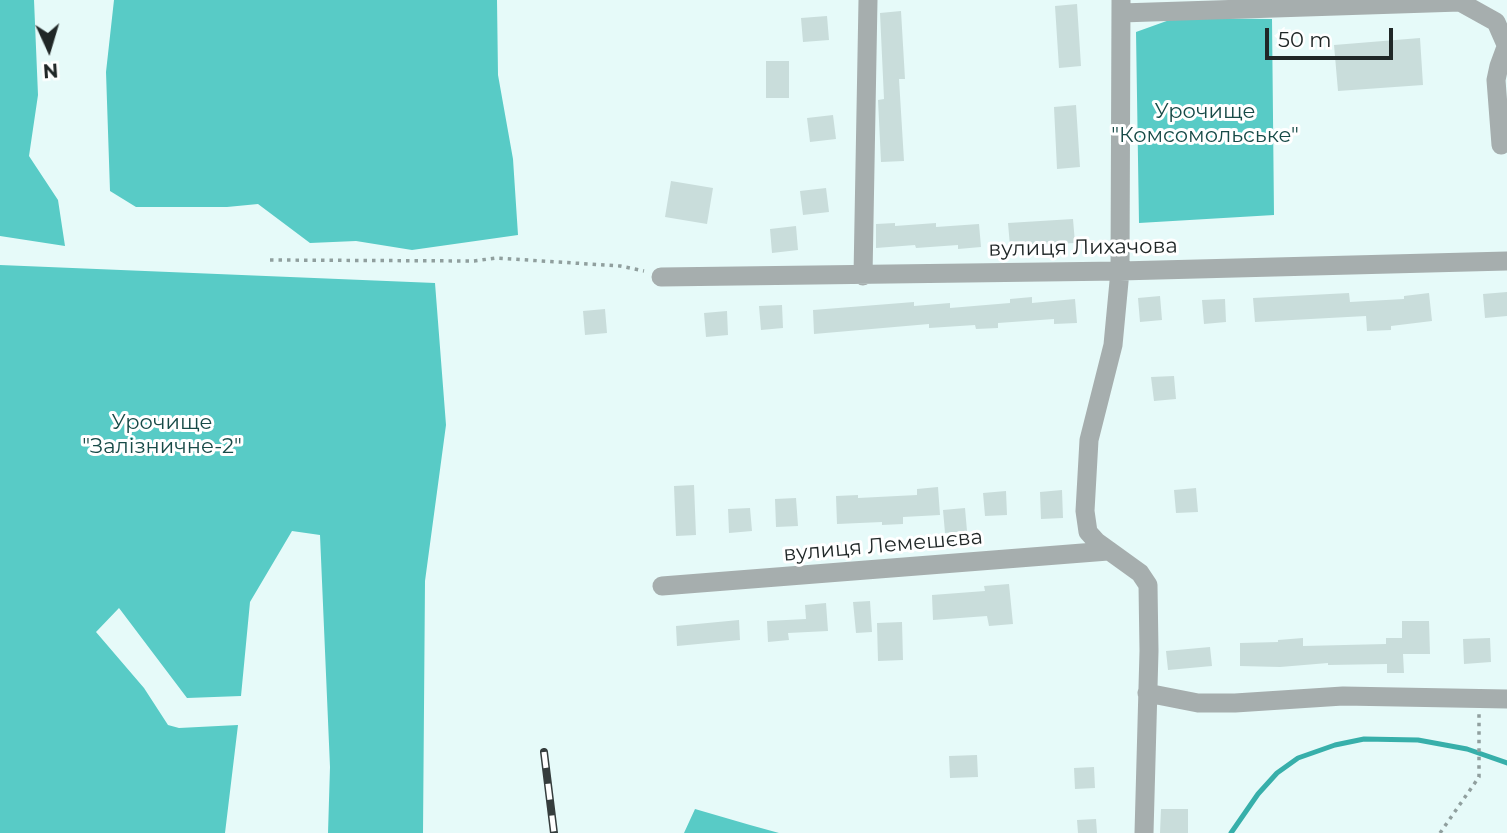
<!DOCTYPE html>
<html>
<head>
<meta charset="utf-8">
<style>
	body { margin:0 }
	#map { position:relative; width:1507px; height:833px; overflow:hidden; background:#e6faf9; font-family:Montserrat,sans-serif }
	canvas { display:block }
	.north { position:absolute; left:14px; top:14px; width:70px; height:70px; -webkit-text-stroke:5px #fff; paint-order:stroke; rotate:176deg; font-size:19px; font-weight:700; line-height:28px; text-align:center; color:#202727 }
	.north::after { content:''; display:block; margin:auto; width:24px; height:32px; background:#202727; clip-path:polygon(50% 0,100% 100%,50% 72%,0 100%) }
	.scale { position:absolute; left:1265px; top:28px; width:128px; height:32px; box-sizing:border-box; border:4px solid #202727; border-top:0; padding-left:9px; font-size:21px; line-height:24px; white-space:nowrap; color:#202727; -webkit-text-stroke:5px #fff; paint-order:stroke }
</style>
</head>
<body>
<div id="map">
<canvas width="1507" height="833"></canvas>
<div class="north">N</div>
<div class="scale">50 m</div>
</div>
<script>
const ctx = document.querySelector('canvas').getContext('2d');
ctx.lineJoin = 'round';
function fillPath(path, color) {
  ctx.fillStyle = color;
  ctx.fill(path, 'evenodd');
}
function shape(rows) {
  const path = new Path2D();
  for (const r of rows) {
    path.moveTo(r[0], r[1]);
    for (let i = 2; i < r.length; i += 2) path.lineTo(r[i], r[i + 1]);
  }
  return path;
}
function stroke(path, color, width, dash) {
  ctx.strokeStyle = color;
  ctx.lineWidth = width;
  ctx.lineCap = dash ? 'butt' : 'round';
  ctx.setLineDash(dash || []);
  ctx.stroke(path);
}
function drawText(font, color, halo, rows, align = 'center') {
  ctx.font = font + ' Montserrat,sans-serif';
  ctx.lineWidth = 6;
  ctx.setLineDash([]);
  ctx.textBaseline = 'middle';
  ctx.strokeStyle = halo;
  ctx.fillStyle = color;
  for (const [text, x, y, turn = 0] of rows) {
    ctx.save();
    ctx.translate(x, y);
    ctx.rotate((+turn || 0) * Math.PI / 180);
    ctx.textAlign = isNaN(turn) ? turn : align;
    if (halo) ctx.strokeText(text, 0, 0);
    ctx.fillText(text, 0, 0);
    ctx.restore();
  }
}
const forest = shape([
	[0,0,34,0,38,95,29,156,58,200,65,246,0,236],
	[114,0,497,0,498,75,513,159,518,235,412,250,356,241,310,243,258,204,227,207,136,207,110,191,106,72],
	[1175,18,1272,19,1274,215,1139,223,1136,32],
	[0,265,435,283,446,425,425,581,423,833,328,833,330,767,320,535,292,531,250,602,241,696,187,698,119,608,96,632,144,688,168,725,179,728,238,725,225,833,0,833],
	[695,809,750,825,779,833,684,833]
]);
const stream = shape([
	[1231,833,1258,794,1277,773,1298,758,1335,745,1364,739,1418,740,1467,749,1507,763]
]);
const building = shape([
	[1077,4,1081,66,1059,68,1055,6],
	[901,11,905,79,899,79,904,161,881,162,878,100,884,99,880,13],
	[827,16,829,40,803,42,801,18],
	[1420,38,1423,85,1338,91,1334,45],
	[766,61,789,61,789,98,766,98],
	[1076,105,1080,167,1057,169,1054,107],
	[833,115,836,139,810,142,807,118],
	[671,181,713,188,707,224,665,217],
	[826,188,829,212,803,215,800,191],
	[1073,219,1075,243,1010,246,1008,223],
	[895,223,895,226,936,223,936,227,979,224,981,247,958,249,958,245,916,248,915,245,876,248,876,224],
	[796,226,798,250,772,253,770,229],
	[1507,292,1507,316,1485,318,1483,294],
	[1349,293,1350,302,1404,299,1404,296,1429,293,1432,321,1391,326,1391,330,1367,331,1366,316,1255,322,1253,298],
	[1160,296,1162,320,1140,322,1138,298],
	[1032,297,1032,303,1075,299,1077,323,1054,324,1054,319,998,323,998,328,976,329,975,325,929,328,929,324,814,334,813,310,914,302,914,306,950,303,950,308,1010,303,1010,299],
	[1225,299,1226,322,1204,324,1202,300],
	[782,305,783,328,761,330,759,306],
	[605,309,607,333,585,335,583,311],
	[727,311,728,335,706,337,704,313],
	[1174,376,1176,399,1154,401,1151,377],
	[694,485,696,535,676,536,674,486],
	[938,487,940,515,903,517,903,524,882,525,882,522,837,524,836,496,858,495,858,498,917,495,917,489],
	[1196,488,1198,512,1176,513,1174,490],
	[1062,490,1063,518,1041,519,1040,492],
	[1006,491,1007,515,985,516,983,493],
	[796,498,798,526,776,527,775,499],
	[750,508,752,531,729,533,728,509],
	[965,508,967,531,945,533,943,510],
	[1009,584,1013,624,989,626,987,616,933,620,932,595,985,591,984,586],
	[870,601,872,632,856,633,853,602],
	[826,603,828,631,788,633,789,640,768,642,767,621,806,619,805,605],
	[739,620,740,640,677,646,676,626],
	[1402,621,1429,621,1430,654,1403,654,1404,673,1387,673,1387,664,1328,665,1328,663,1280,667,1240,666,1240,643,1278,642,1278,640,1303,638,1303,646,1386,644,1386,638,1402,638],
	[902,622,903,660,878,661,877,623],
	[1490,638,1491,662,1464,664,1463,639],
	[1210,647,1212,666,1168,670,1166,651],
	[977,755,978,777,950,778,949,756],
	[1094,767,1095,788,1075,789,1074,768],
	[1161,809,1188,809,1188,833,1160,833],
	[1096,819,1097,833,1078,833,1077,820]
]);
const path = shape([
	[270,260,474,261,496,258,620,266,644,271],
	[1440,833,1479,777,1479,714]
]);
const minor = shape([
	[1121,0,1120,271,1113,345,1089,440,1085,511,1088,532,1097,542,1140,573,1148,585,1149,651,1144,833],
	[1121,13,1460,2,1496,22,1507,47],
	[1501,145,1496,80,1499,66,1506,47],
	[863,276,868,0],
	[661,277,1120,271,1507,261],
	[662,586,1108,551],
	[1147,693,1198,703,1235,703,1343,696,1507,699]
]);
const rail = shape([
	[544,752,554,833]
]);
const parkNames = [
	["Урочище",1205,112],
	["\"Комсомольське\"",1205,136],
	["Урочище",162,423],
	["\"Залізничне-2\"",162,447]
];
const streetNames = [
	["вулиця Лихачова",1083,248,-1],
	["вулиця Лемешєва",883,546,-5]
];
fillPath(forest, '#58cbc6');
stroke(stream, '#37afaa', 5);
fillPath(building, '#c9dddb');
stroke(path, '#909f9e', 3.5, [3.5, 5]);
stroke(minor, '#a6aeae', 19);
stroke(rail, '#353d3d', 8);
stroke(rail, '#fff', 5, [16]);
drawText('21px', '#174a47', '#fff', parkNames);
drawText('21px', '#202727', '#fff', streetNames);
</script>
</body>
</html>
